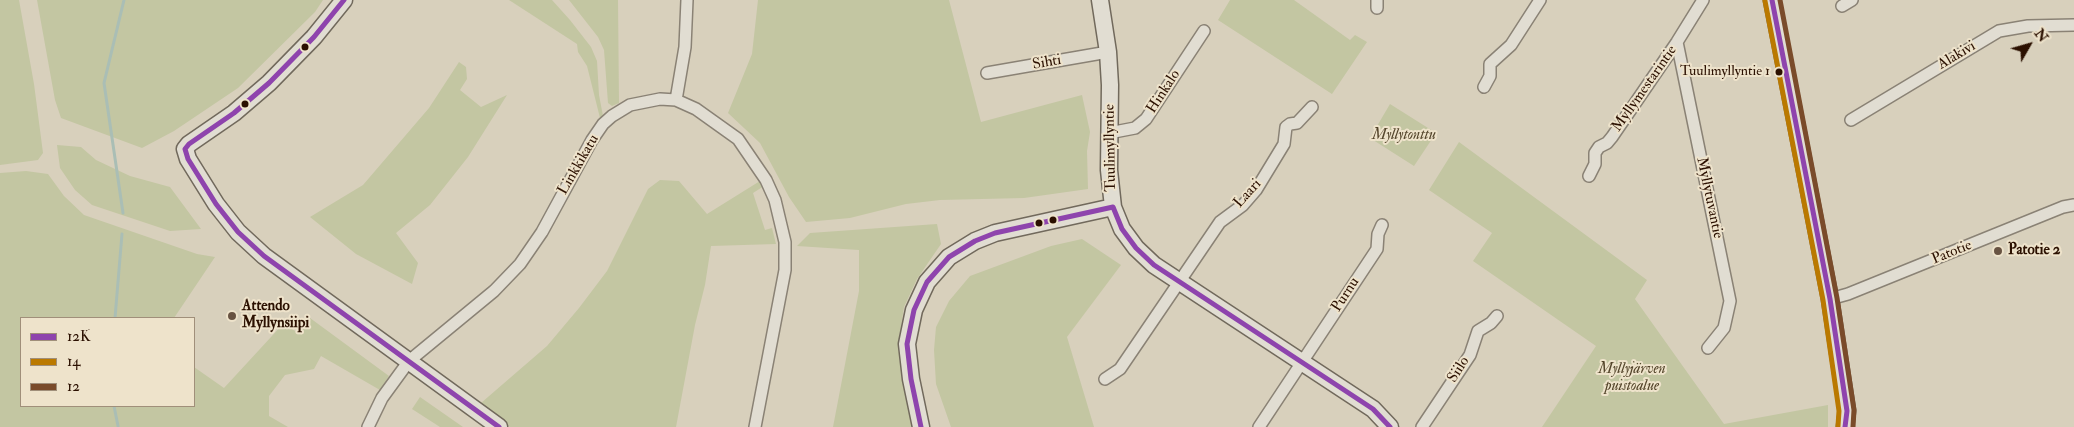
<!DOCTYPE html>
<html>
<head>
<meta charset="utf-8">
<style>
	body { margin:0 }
	#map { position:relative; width:2074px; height:427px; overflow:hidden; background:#d8d0bc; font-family:"IM FELL Double Pica",serif }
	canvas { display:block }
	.legend { position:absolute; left:20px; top:317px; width:175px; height:90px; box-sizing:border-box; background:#eee3cb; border:1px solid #a08f7a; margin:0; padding:6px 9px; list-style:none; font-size:15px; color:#2b1000 }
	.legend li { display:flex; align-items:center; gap:10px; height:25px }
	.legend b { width:25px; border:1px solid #a08f7a }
	.north { position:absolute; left:2004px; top:20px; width:50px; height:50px; -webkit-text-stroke:4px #eee3cb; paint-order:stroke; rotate:52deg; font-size:14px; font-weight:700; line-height:20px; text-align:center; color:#2b1000 }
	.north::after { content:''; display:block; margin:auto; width:18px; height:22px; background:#2b1000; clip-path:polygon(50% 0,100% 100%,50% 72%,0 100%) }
</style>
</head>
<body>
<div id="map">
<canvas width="2074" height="427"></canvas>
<ul class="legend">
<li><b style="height:6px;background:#8e44ad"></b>12K</li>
<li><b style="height:6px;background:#ba7900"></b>14</li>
<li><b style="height:6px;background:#7a4b2a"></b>12</li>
</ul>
<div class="north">N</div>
</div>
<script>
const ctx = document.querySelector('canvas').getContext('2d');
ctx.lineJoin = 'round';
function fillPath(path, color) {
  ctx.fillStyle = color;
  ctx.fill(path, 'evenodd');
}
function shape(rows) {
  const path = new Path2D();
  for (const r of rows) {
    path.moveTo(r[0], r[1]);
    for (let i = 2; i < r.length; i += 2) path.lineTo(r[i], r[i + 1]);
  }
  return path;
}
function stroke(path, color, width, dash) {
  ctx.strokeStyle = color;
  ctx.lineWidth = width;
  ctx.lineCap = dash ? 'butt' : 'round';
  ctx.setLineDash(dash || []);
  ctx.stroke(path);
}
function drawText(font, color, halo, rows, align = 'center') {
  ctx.font = font + ' "IM FELL Double Pica",serif';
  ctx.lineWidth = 4;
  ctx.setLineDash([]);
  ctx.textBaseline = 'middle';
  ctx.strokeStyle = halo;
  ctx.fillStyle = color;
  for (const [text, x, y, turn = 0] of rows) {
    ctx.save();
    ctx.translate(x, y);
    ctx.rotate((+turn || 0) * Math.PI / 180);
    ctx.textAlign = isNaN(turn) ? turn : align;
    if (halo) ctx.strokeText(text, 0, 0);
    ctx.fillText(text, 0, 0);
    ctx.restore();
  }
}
const green = shape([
	[0,0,19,0,34,84,43,153,38,160,0,165],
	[37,0,323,0,315,12,238,88,174,131,142,148,61,118,55,100],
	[509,0,552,0,570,20,591,47,597,61,599,95,603,116,600,118,587,66,578,52,577,44],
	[569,0,618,0,619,103,612,106,608,103,604,50,598,37],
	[758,0,949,0,981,122,1082,95,1090,132,1087,151,1088,189,1024,198,940,200,906,204,850,218,806,222,789,197,760,143,728,113,752,54],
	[1230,0,1294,0,1350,40,1355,35,1367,42,1332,94,1218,20],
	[459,62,466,67,467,79,460,90,481,107,507,95,468,157,430,205,396,233,418,263,412,284,356,254,310,217,363,185,429,108],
	[1390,104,1436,133,1414,166,1370,138],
	[1459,142,1647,280,1635,299,1724,424,1828,405,1828,427,1542,427,1596,346,1473,261,1492,233,1429,190],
	[57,145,81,147,96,160,130,176,170,187,201,229,170,231,92,205,75,190,60,168],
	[26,171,48,174,64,196,84,215,197,254,215,257,174,318,21,318,21,406,194,406,194,367,224,388,283,324,297,332,310,318,389,376,380,390,321,356,314,369,285,375,269,396,269,416,288,427,0,427,0,173],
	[660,180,679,181,707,214,760,181,764,186,753,193,765,230,772,228,776,244,711,246,705,285,695,325,676,427,510,427,481,403,547,346,579,308,607,271,648,189],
	[937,224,941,244,917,279,904,307,898,345,902,379,912,427,833,427,859,291,859,250,797,246,810,233],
	[1082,239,1121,265,1067,337,1094,427,951,427,936,384,934,350,936,327,949,301,970,276,1051,246],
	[420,397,463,427,440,427,412,409]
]);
const stream = shape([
	[123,213,104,83,124,0],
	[115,318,122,234],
	[114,406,118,426]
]);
const street = shape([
	[1842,6,1852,0],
	[1377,8,1377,0],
	[1677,42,1730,301,1724,328,1708,348],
	[987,73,1108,52],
	[1484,87,1490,76,1490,64,1511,45,1540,0],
	[676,100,685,47,687,0],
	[1851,120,1999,31,2028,26,2074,25],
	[1109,133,1135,128,1146,119,1204,31],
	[1589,176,1595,164,1595,153,1599,147,1607,143,1612,137,1677,42,1703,0],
	[1830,299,1848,294,2063,207,2074,205],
	[1105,379,1120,369,1220,222,1243,205,1256,190,1284,144,1286,127,1290,124,1297,123,1312,107],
	[368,427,382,398,409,361,494,291,520,264,542,232,592,140,603,124,612,116,630,105,660,99,676,100,696,109,738,139,766,180,775,200,785,242,785,270,755,427],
	[1259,427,1377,249,1378,234,1382,225],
	[1422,427,1470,355,1478,331,1491,323,1497,316]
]);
const secondary = shape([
	[344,0,314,37,269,83,234,113,189,144,185,149,188,159,216,204,238,232,264,256,499,427],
	[1100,0,1108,52,1110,85,1109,170,1113,207,1122,229,1136,248,1154,265,1373,409,1390,427],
	[1772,0,1830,299,1847,411,1845,427],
	[921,427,911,379,907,344,914,310,927,282,949,257,975,241,995,233,1113,207]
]);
const bus1 = shape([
	[344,0,314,37,269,83,234,113,189,144,185,149,188,159,216,204,238,232,264,256,499,427],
	[1772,0,1830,299,1847,411,1845,427],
	[921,427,911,379,907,344,914,310,927,282,949,257,975,241,995,233,1113,207,1122,229,1136,248,1154,265,1373,409,1390,427]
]);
const bus2 = shape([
	[1765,1,1823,300,1839,411,1838,426]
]);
const bus3 = shape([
	[1780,0,1837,298,1854,410,1853,427]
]);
const markers = [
	[305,47,4.5,"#2b1000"],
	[1779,72,4.5,"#2b1000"],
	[245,104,4.5,"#2b1000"],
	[1053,220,4.5,"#2b1000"],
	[1039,223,4.5,"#2b1000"],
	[1998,251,5,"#685342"],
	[232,316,5,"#685342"]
];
const busNames = [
	["Tuulimyllyntie 1",1770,72]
];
const streetNames = [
	["Alakivi",1957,56,-31],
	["Sihti",1047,63,-10],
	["Myllymestarintie",1645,89,-55],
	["Hinkalo",1164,92,-57],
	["Tuulimyllyntie",1111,148,-91],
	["Linkkikatu",579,165,-60],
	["Laari",1248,194,-48],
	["Myllytuvantie",1709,198,78],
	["Patotie",1952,253,-22],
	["Purnu",1346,295,-57],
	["Siilo",1459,370,-58]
];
const parkNames = [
	["Myllytonttu",1404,136],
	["Myllyjärven",1632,370],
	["puistoalue",1632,387]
];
const poiNames = [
	["Patotie 2",2008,251],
	["Attendo",242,307],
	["Myllynsiipi",242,324]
];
fillPath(green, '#c3c6a2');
stroke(stream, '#aabeb5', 3);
stroke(street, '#8a8275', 14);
stroke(secondary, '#71695c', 19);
stroke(street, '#e1ddd2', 11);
stroke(secondary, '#e1ddd2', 16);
stroke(bus1, '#8e44ad', 5);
stroke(bus2, '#ba7900', 5);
stroke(bus3, '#7a4b2a', 5);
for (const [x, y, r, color] of markers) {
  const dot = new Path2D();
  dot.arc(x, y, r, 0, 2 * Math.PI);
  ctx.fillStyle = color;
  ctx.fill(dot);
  stroke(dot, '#eee3cb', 2);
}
drawText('14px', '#2b1000', '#eee3cb', busNames, 'right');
drawText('15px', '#2b1000', '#eee3cb', streetNames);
drawText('italic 15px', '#53442a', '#eee3cb', parkNames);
drawText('bold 15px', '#2b1000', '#eee3cb', poiNames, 'left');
</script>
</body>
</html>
